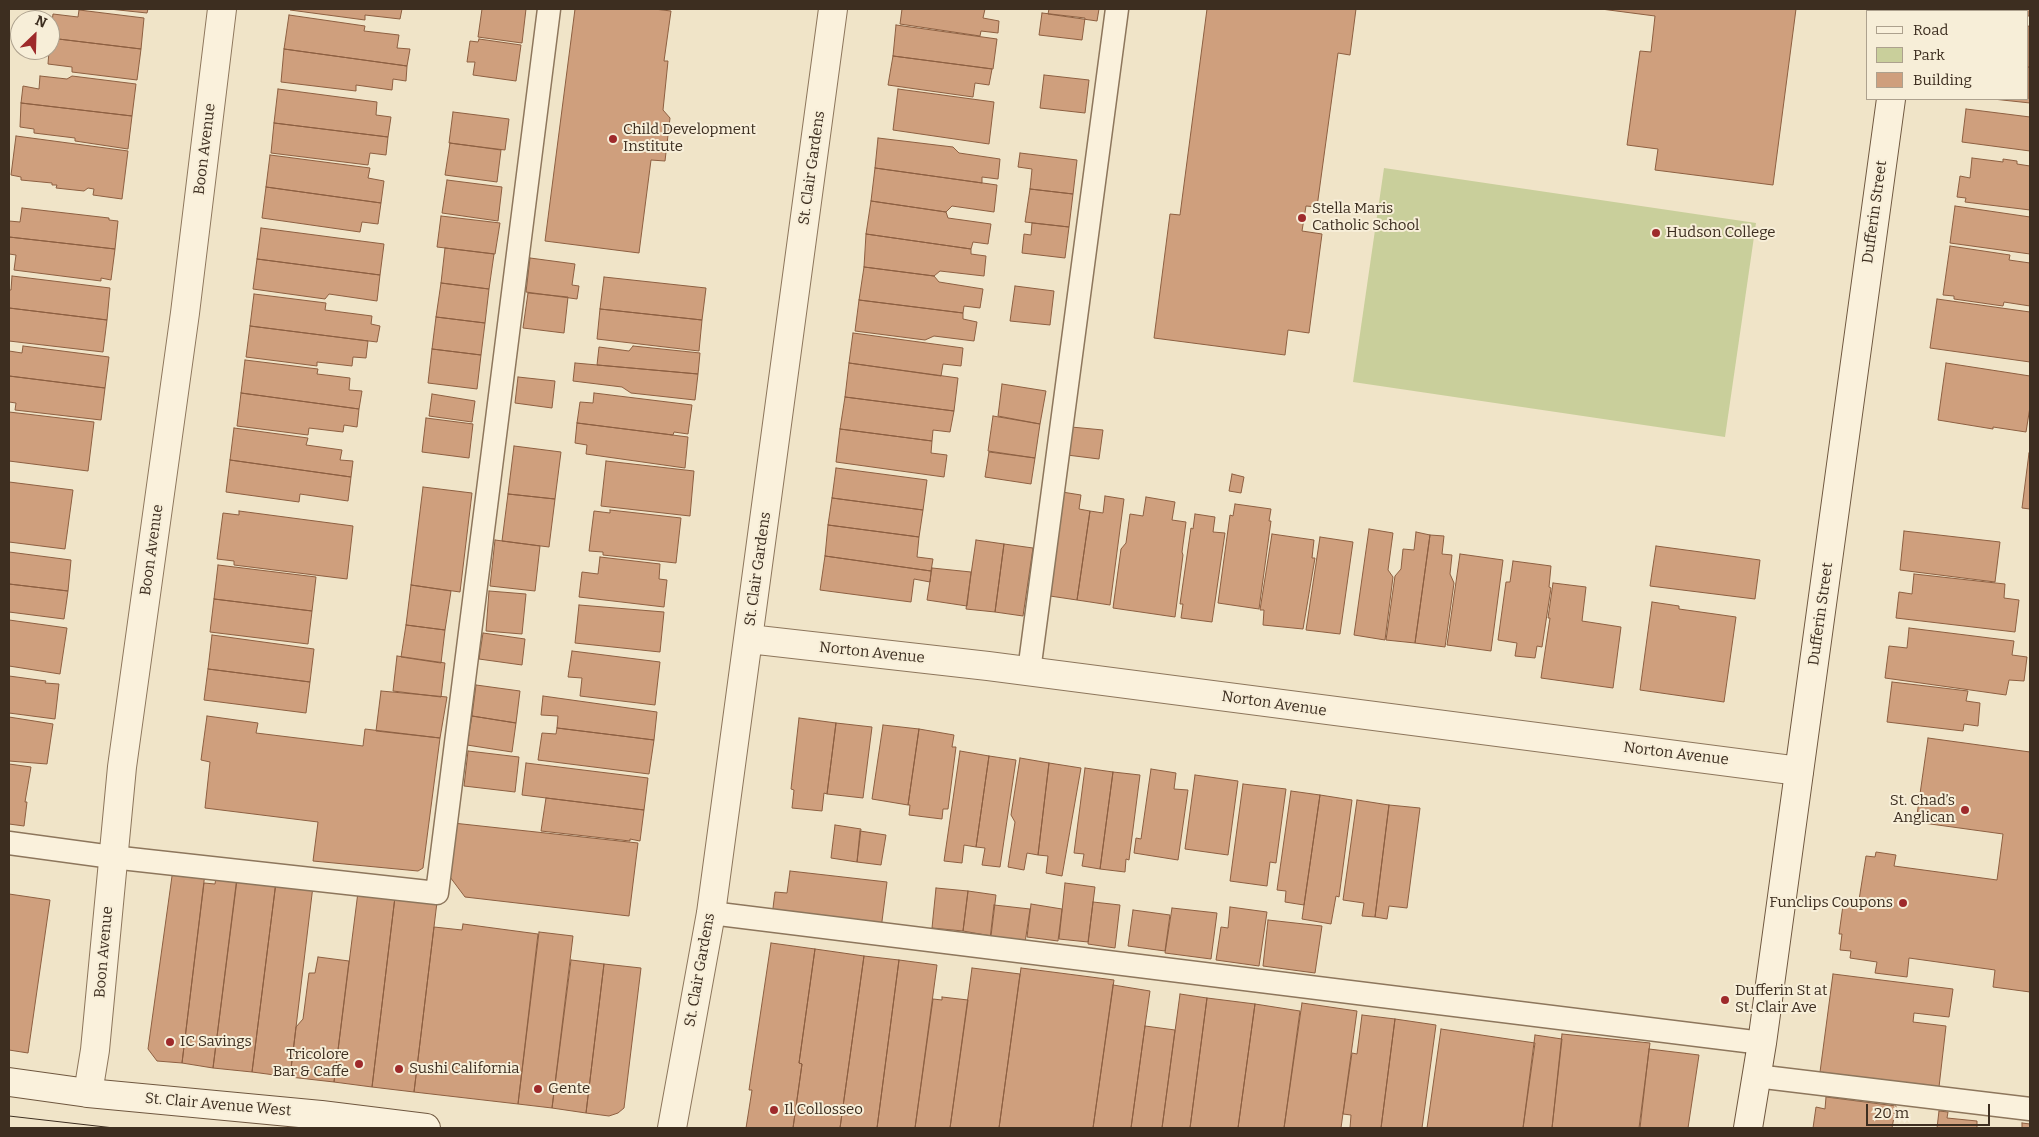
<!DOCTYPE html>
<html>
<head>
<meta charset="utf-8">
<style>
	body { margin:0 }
	#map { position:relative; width:2039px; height:1137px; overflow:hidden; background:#f0e4c8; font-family:Bitter,serif }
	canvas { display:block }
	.frame { position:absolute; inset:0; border:10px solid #3d2e20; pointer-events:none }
	.legend { position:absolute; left:1866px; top:10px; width:162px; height:90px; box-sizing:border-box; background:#f7eed8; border:1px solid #ada18e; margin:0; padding:6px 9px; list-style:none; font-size:15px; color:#3d2e20 }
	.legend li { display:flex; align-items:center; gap:10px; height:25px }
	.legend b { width:25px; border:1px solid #ada18e }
	.north { position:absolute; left:10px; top:10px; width:50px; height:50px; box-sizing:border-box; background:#f7eed8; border:1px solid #ada18e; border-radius:50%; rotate:24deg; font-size:14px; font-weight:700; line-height:20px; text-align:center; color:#3d2e20 }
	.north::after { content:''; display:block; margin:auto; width:18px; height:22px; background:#9e2a2b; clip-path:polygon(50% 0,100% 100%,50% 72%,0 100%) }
	.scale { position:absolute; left:1866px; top:1104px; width:124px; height:22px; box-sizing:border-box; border:2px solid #3d2e20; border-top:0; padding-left:6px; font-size:15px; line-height:18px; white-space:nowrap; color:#3d2e20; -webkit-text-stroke:4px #f7eed8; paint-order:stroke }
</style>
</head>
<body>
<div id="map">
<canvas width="2039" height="1137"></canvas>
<div class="frame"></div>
<ul class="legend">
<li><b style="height:6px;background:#faf1dc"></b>Road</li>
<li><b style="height:14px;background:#c9cf9b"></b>Park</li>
<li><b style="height:14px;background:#cf9f7d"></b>Building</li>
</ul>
<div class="north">N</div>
<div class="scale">20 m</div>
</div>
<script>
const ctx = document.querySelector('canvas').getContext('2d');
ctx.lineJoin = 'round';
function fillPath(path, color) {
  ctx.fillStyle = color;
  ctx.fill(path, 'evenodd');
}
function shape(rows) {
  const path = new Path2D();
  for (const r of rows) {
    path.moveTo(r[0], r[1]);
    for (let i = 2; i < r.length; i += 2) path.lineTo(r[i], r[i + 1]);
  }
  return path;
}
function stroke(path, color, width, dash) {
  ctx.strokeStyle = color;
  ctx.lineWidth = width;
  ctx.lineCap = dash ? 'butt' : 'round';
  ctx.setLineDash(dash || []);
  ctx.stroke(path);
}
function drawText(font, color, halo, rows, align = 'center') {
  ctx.font = font + ' Bitter,serif';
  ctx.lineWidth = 4;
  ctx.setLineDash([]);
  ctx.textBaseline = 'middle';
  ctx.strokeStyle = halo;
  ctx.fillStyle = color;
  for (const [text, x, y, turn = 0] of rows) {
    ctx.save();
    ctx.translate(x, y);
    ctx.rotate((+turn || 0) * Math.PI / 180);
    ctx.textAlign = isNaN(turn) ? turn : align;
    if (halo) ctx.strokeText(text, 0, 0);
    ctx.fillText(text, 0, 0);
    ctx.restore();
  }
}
const green = shape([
	[1384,168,1756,223,1725,437,1353,382]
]);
const building = shape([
	[109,9,148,9,147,13,109,9],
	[290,9,402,9,400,19,365,15,365,20,290,10,290,9],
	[482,9,526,9,522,43,478,37,482,9],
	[575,9,654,9,671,11,664,61,668,61,663,110,670,118,665,161,651,160,639,253,545,241,575,9],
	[902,9,985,9,983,18,999,21,998,33,981,31,980,36,900,24,902,9],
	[1049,9,1099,9,1097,21,1048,14,1049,9],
	[1207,9,1356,9,1350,55,1338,53,1317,207,1306,206,1302,231,1322,234,1309,333,1288,330,1285,355,1154,338,1170,214,1180,215,1207,9],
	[1601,9,1796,9,1773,185,1655,170,1658,149,1627,145,1640,51,1651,52,1655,16,1601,9],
	[1979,9,2030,9,2030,16,2028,16,2028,11,1991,11,1979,9],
	[79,10,144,18,141,49,50,38,53,14,78,17,79,10],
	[1042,13,1085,18,1082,40,1039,35,1042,13],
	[289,15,365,26,364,31,399,35,397,48,410,49,407,66,284,49,289,15],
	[896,25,997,39,993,69,893,56,896,25],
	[2028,26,2030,27,2030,67,2028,67,2028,26],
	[50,38,141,49,137,80,72,72,72,67,48,64,50,38],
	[479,39,521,45,516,81,473,75,475,62,467,62,470,41,478,42,479,39],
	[284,49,407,66,406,81,393,79,392,90,356,85,356,91,281,82,284,49],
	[893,56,992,69,989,85,975,83,973,97,888,85,893,56],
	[2028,67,2030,68,2030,103,1993,99,2028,99,2028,67],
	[1044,75,1089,80,1085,113,1040,108,1044,75],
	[40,76,67,79,72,76,136,84,132,116,21,103,23,86,39,89,40,76],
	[278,89,377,102,376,115,391,117,388,137,274,123,278,89],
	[898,89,994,102,989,144,893,130,898,89],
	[21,103,132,116,128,149,75,141,75,138,34,133,34,129,20,127,21,103],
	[1966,109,2030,117,2030,151,1962,142,1966,109],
	[453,112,509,119,505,150,449,143,453,112],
	[274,123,388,137,386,155,370,153,368,165,271,153,274,123],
	[16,136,128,151,122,199,93,195,94,189,88,188,84,191,56,188,57,185,52,185,52,183,21,180,21,177,11,175,16,136],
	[878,138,953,147,959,153,1000,159,998,179,982,177,982,183,875,168,878,138],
	[450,143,501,150,497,182,445,175,450,143],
	[1020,153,1077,160,1073,194,1030,189,1032,169,1018,167,1020,153],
	[270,155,370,168,368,178,384,181,381,203,266,187,270,155],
	[1972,158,2003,162,2003,159,2017,161,2017,164,2030,166,2030,210,1965,202,1966,198,1957,197,1960,176,1970,178,1972,158],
	[875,168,997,185,994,212,952,206,946,212,871,201,875,168],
	[447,180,502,187,498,221,442,213,447,180],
	[266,187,381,203,378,224,362,222,360,232,262,218,266,187],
	[1030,189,1073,194,1069,227,1025,222,1030,189],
	[871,201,946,212,948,218,991,224,988,244,973,242,971,249,866,234,871,201],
	[1955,206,2030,217,2030,254,1950,243,1955,206],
	[22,208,109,218,109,220,118,221,115,249,9,237,9,221,20,222,22,208],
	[441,216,500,223,495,254,437,247,441,216],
	[1032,223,1069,227,1065,258,1022,253,1024,234,1031,235,1032,223],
	[261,228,384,244,380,275,257,259,261,228],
	[866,234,971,249,971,254,986,256,984,276,940,271,934,276,864,267,866,234],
	[9,237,115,249,111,280,101,278,101,281,14,270,16,255,9,254,9,237],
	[1950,246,2010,255,2009,260,2030,263,2030,306,2004,302,2003,306,1954,299,1954,296,1943,295,1950,246],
	[445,248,494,254,489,289,441,283,445,248],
	[530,258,575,264,572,285,579,286,577,299,526,292,530,258],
	[257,259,380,275,377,301,329,294,325,299,253,289,257,259],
	[864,267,934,276,939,282,983,289,980,308,964,306,963,313,859,300,864,267],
	[12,276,110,288,107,320,9,308,9,290,11,290,12,276],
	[604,277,706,288,702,320,600,309,604,277],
	[441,283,489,289,485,323,436,317,441,283],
	[1015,286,1054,291,1050,325,1010,321,1015,286],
	[528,293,568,297,564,333,523,328,528,293],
	[254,294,326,303,325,310,372,316,371,324,380,326,377,342,250,326,254,294],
	[1937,299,2030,312,2030,362,1930,348,1937,299],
	[859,300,963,313,963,319,977,322,974,341,934,336,925,340,855,331,859,300],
	[9,308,107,320,103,352,9,341,9,308],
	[600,309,702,320,699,351,597,339,600,309],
	[436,317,485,323,481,355,432,349,436,317],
	[250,326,368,341,366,358,353,357,352,366,317,362,317,366,246,357,250,326],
	[853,333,963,348,961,366,943,364,941,376,849,363,853,333],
	[23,346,109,357,105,388,9,376,9,351,22,353,23,346],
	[633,346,700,353,698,374,597,365,599,347,629,351,633,346],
	[432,349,481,355,477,389,428,383,432,349],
	[245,360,318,369,317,374,350,378,349,390,362,391,359,409,241,393,245,360],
	[575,363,698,374,695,400,631,393,622,387,573,381,575,363],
	[849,363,958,378,954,411,845,397,849,363],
	[1946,363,2030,376,2030,407,2026,432,1993,427,1993,429,1938,420,1946,363],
	[9,376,105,388,101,420,15,410,16,403,9,402,9,376],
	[518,377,555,381,552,408,515,403,518,377],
	[1002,384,1046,391,1040,424,998,416,1002,384],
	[241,393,359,409,357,427,344,425,343,432,309,428,308,435,237,426,241,393],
	[594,393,692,405,688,434,674,432,673,435,577,423,580,402,593,403,594,393],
	[432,394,475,401,472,422,429,416,432,394],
	[845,397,954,411,950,432,933,430,932,441,840,429,845,397],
	[9,412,94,422,88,471,9,461,9,412],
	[993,416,1040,424,1035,458,988,451,993,416],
	[426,418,473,424,469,458,422,452,426,418],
	[577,423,688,437,685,468,586,454,587,445,575,443,577,423],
	[1071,427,1103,430,1099,459,1067,455,1071,427],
	[234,428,308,438,306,445,342,450,340,460,353,461,351,477,230,460,234,428],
	[840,429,932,441,931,453,947,455,944,477,836,462,840,429],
	[514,446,561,452,555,499,508,494,514,446],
	[989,452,1035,458,1031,484,985,477,989,452],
	[2029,453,2030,453,2030,509,2022,508,2029,453],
	[230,460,351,477,348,501,300,494,299,502,226,492,230,460],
	[606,461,694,471,690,516,601,506,606,461],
	[836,468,927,480,923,510,832,498,836,468],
	[1232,474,1244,477,1241,493,1229,491,1232,474],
	[9,482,73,490,65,549,9,542,9,482],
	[423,487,472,493,460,592,411,585,423,487],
	[1062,492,1081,495,1079,509,1090,511,1077,600,1050,596,1062,492],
	[508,494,555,499,549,547,502,541,508,494],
	[1105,496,1124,499,1110,605,1077,600,1090,511,1103,513,1105,496],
	[1146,497,1175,502,1172,520,1186,522,1182,552,1183,555,1175,617,1113,608,1121,549,1126,543,1130,514,1143,516,1146,497],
	[832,498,923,510,919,537,828,525,832,498],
	[1235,504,1271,509,1269,521,1271,521,1259,609,1218,603,1230,515,1233,516,1235,504],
	[610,510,681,518,676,563,603,555,603,552,589,551,594,511,610,513,610,510],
	[239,511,353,526,347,579,234,565,234,561,217,559,223,513,239,515,239,511],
	[1195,514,1215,517,1213,532,1225,533,1212,622,1181,618,1183,604,1180,604,1191,528,1193,529,1195,514],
	[828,525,919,537,917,557,933,559,931,571,825,556,828,525],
	[1369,529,1393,533,1388,570,1393,577,1385,640,1354,635,1369,529],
	[1904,531,2000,542,1995,582,1900,570,1904,531],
	[1416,532,1430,535,1415,643,1386,640,1395,576,1401,569,1403,549,1414,550,1416,532],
	[1272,534,1314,540,1312,558,1315,558,1303,629,1263,625,1264,610,1260,610,1272,534],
	[1430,535,1444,536,1442,554,1452,555,1450,574,1454,583,1445,647,1415,643,1430,535],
	[1320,537,1353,542,1340,634,1306,630,1320,537],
	[495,540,540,546,535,591,490,586,495,540],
	[976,540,1004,544,995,612,966,609,976,540],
	[1004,544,1033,548,1023,616,995,612,1004,544],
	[1656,546,1760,560,1755,599,1650,586,1656,546],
	[9,552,71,560,68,591,9,584,9,552],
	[1460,554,1503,560,1491,651,1447,645,1460,554],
	[825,556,931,571,930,582,914,579,911,602,820,590,825,556],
	[600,557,660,564,659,579,667,580,664,607,579,597,582,572,598,574,600,557],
	[1513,561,1551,566,1549,587,1551,588,1542,647,1537,646,1535,658,1515,656,1517,643,1498,640,1506,582,1510,582,1513,561],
	[218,565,316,577,312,611,214,599,218,565],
	[932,568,971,572,967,606,927,600,932,568],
	[1914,574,2005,584,2004,598,2019,600,2015,632,1896,618,1899,592,1912,594,1914,574],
	[1553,583,1586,587,1582,621,1621,627,1613,688,1541,678,1550,618,1548,618,1553,583],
	[9,584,68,591,64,619,9,612,9,584],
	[411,585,451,591,445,630,406,625,411,585],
	[489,591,526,594,522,634,486,631,489,591],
	[214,599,312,611,308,644,210,632,214,599],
	[1652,602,1679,606,1679,609,1736,617,1724,702,1640,690,1652,602],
	[579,605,664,612,660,652,575,643,579,605],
	[9,620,67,628,60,674,9,666,9,620],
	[406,625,445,630,441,663,401,657,406,625],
	[1909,628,2014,641,2012,655,2027,657,2024,681,2009,680,2006,695,1885,678,1889,646,1907,648,1909,628],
	[483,633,525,639,522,665,479,659,483,633],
	[212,635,314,649,310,682,208,669,212,635],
	[572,651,660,662,655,705,580,696,582,678,568,677,572,651],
	[397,656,445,663,441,697,393,691,397,656],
	[208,669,310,682,306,713,204,700,208,669],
	[9,676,46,681,45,683,59,684,55,719,9,713,9,676],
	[1892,682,1968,691,1966,701,1980,703,1978,726,1964,724,1963,731,1887,722,1892,682],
	[476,685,520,691,516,723,472,716,476,685],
	[381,691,447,697,440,738,376,731,381,691],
	[543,696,657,712,654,740,557,728,558,716,541,715,543,696],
	[207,716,258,723,256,733,363,746,365,729,440,738,423,868,418,871,313,861,318,822,205,808,210,762,201,760,207,716],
	[472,716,516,723,512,752,467,745,472,716],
	[9,717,53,724,47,764,9,761,9,717],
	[799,718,836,723,827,794,824,793,822,811,792,808,794,790,791,789,799,718],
	[836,723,872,727,863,798,827,794,836,723],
	[883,725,919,729,908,805,872,799,883,725],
	[557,728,654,740,649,774,538,760,542,733,556,734,557,728],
	[919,729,954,735,952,747,956,747,948,809,943,809,942,819,909,815,910,805,908,805,919,729],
	[1928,738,2030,752,2030,992,1993,987,1995,970,1909,958,1907,977,1875,973,1877,962,1850,958,1851,951,1840,950,1842,934,1839,934,1844,898,1859,900,1866,856,1875,857,1876,852,1896,855,1894,866,1997,880,2003,834,1916,822,1928,738],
	[468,751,519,757,515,792,464,786,468,751],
	[960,751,989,756,976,847,964,845,962,863,944,861,960,751],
	[989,756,1016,760,1000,867,982,865,985,848,976,847,989,756],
	[1020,758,1049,763,1038,855,1027,853,1024,870,1008,867,1015,822,1011,815,1020,758],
	[526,763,648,778,644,810,522,795,526,763],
	[1049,763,1081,768,1062,876,1046,873,1048,856,1038,855,1049,763],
	[9,764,31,767,25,802,27,802,24,826,9,824,9,764],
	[1085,768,1113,772,1100,869,1082,866,1084,854,1074,853,1085,768],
	[1151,769,1176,773,1174,789,1188,790,1178,860,1134,853,1136,838,1141,839,1151,769],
	[1113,772,1140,775,1129,860,1126,859,1125,872,1100,869,1113,772],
	[1195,775,1238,781,1228,855,1185,849,1195,775],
	[1243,784,1286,789,1276,863,1270,862,1267,886,1230,881,1243,784],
	[1291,791,1320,795,1304,905,1285,902,1286,891,1277,890,1291,791],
	[1320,795,1352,800,1339,897,1336,896,1331,924,1302,919,1320,795],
	[546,798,644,810,640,841,630,839,630,841,541,831,546,798],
	[1357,800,1389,805,1375,917,1362,916,1364,903,1343,900,1357,800],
	[1389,805,1420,808,1407,908,1389,906,1387,919,1375,917,1389,805],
	[453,823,638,843,629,916,465,897,447,873,453,823],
	[835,825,861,829,857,862,831,858,835,825],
	[860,831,886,835,881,865,857,862,860,831],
	[173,869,205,873,182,1063,157,1061,148,1049,173,869],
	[790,871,887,882,881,929,772,916,775,892,787,893,790,871],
	[216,877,237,880,213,1068,182,1063,204,883,215,884,216,877],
	[237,877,276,882,252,1072,213,1068,237,877],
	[276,882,313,886,290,1077,252,1072,276,882],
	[1065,883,1095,887,1088,942,1059,939,1065,883],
	[936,888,968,891,963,931,932,928,936,888],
	[968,891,996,895,991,936,963,931,968,891],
	[358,892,395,897,372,1087,334,1082,358,892],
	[9,894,50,900,28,1053,9,1050,9,894],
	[395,897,437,902,414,1092,372,1087,395,897],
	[1093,902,1120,905,1115,948,1088,944,1093,902],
	[1031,904,1062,909,1058,941,1027,937,1031,904],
	[994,905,1030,909,1025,943,990,939,994,905],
	[1230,907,1267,912,1259,966,1216,960,1221,927,1228,928,1230,907],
	[1172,908,1217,913,1211,959,1165,953,1172,908],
	[1133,910,1170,915,1165,951,1128,946,1133,910],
	[1268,920,1322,926,1315,973,1263,966,1268,920],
	[463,924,538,934,518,1104,414,1092,434,927,462,930,463,924],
	[539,932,573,936,552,1108,518,1104,539,932],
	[771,943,815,949,799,1063,802,1064,793,1128,746,1128,752,1090,749,1090,771,943],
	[815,949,864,956,840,1128,793,1128,802,1064,799,1063,815,949],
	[864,956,899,960,877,1128,840,1128,864,956],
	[318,957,349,961,334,1082,290,1077,296,1027,303,1019,309,973,315,973,318,957],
	[571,960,604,964,586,1113,552,1108,571,960],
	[899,960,937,965,915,1128,877,1128,899,960],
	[604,964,641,968,624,1108,618,1113,609,1116,586,1113,604,964],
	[972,968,1020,974,999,1128,950,1128,972,968],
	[1021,968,1114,980,1093,1128,999,1128,1021,968],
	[1833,974,1953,989,1949,1017,1914,1013,1913,1022,1946,1026,1939,1087,1820,1072,1833,974],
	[1113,985,1150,991,1145,1026,1131,1128,1093,1128,1113,985],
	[1180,994,1207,998,1190,1128,1162,1128,1180,994],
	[942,997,968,1000,950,1128,915,1128,933,999,942,1000,942,997],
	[1207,998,1255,1004,1238,1128,1190,1128,1207,998],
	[1302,1003,1357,1011,1341,1128,1284,1128,1302,1003],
	[1255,1004,1300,1011,1284,1128,1238,1128,1255,1004],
	[1362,1015,1395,1019,1381,1128,1350,1128,1351,1115,1343,1114,1352,1053,1357,1054,1362,1015],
	[1395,1019,1436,1025,1422,1128,1381,1128,1395,1019],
	[1145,1026,1175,1030,1162,1128,1131,1128,1145,1026],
	[1441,1029,1535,1043,1523,1128,1427,1128,1441,1029],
	[1562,1034,1650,1043,1639,1128,1552,1128,1562,1034],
	[1535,1035,1562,1039,1552,1128,1523,1128,1535,1035],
	[1649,1049,1699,1055,1688,1128,1640,1128,1649,1049],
	[1826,1097,1896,1106,1892,1128,1813,1128,1816,1107,1825,1109,1826,1097],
	[1939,1111,1948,1112,1947,1118,1977,1121,1977,1128,1937,1128,1939,1111],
	[2022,1123,2030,1124,2030,1128,2022,1128,2022,1123]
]);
const service = shape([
	[1029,671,1117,9],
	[9,843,112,857,437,893,549,9],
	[711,913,1762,1043],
	[1756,1076,2030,1109]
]);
const minor = shape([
	[749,639,988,666,1799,771],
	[88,1093,95,1050,122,767,185,313,222,9],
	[672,1128,711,913,833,9]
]);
const secondary = shape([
	[1903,11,1903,9],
	[9,1082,88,1093,321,1115,426,1128],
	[1748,1128,1762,1043,1891,99]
]);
const tram = shape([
	[9,1116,114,1128]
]);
const markers = [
	[613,139,5,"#9e2a2b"],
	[1302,218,5,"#9e2a2b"],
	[1656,233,5,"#9e2a2b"],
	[1965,810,5,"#9e2a2b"],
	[1903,903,5,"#9e2a2b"],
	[1725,1000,5,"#9e2a2b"],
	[170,1042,5,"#9e2a2b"],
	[359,1064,5,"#9e2a2b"],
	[399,1069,5,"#9e2a2b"],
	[538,1089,5,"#9e2a2b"],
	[774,1110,5,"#9e2a2b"]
];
const poiNames = [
	["Child Development",623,130],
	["Institute",623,147],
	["Stella Maris",1312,209],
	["Catholic School",1312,226],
	["Hudson College",1666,233],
	["St. Chad’s",1955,801,"right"],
	["Anglican",1955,818,"right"],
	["Funclips Coupons",1893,903,"right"],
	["Dufferin St at",1735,991],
	["St. Clair Ave",1735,1008],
	["IC Savings",180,1042],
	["Tricolore",349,1055,"right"],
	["Bar & Caffe",349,1072,"right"],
	["Sushi California",409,1069],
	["Gente",548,1089],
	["Il Collosseo",784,1110]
];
const streetNames = [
	["Boon Avenue",205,149,-83],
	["St. Clair Gardens",812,168,-82],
	["Dufferin Street",1875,212,-82],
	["Boon Avenue",152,550,-82],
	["St. Clair Gardens",758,569,-82],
	["Dufferin Street",1821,614,-82],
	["Norton Avenue",872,653,6],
	["Norton Avenue",1274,704,8],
	["Norton Avenue",1676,754,7],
	["Boon Avenue",104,952,-85],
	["St. Clair Gardens",700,970,-80],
	["St. Clair Avenue West",218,1105,5]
];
fillPath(green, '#c9cf9b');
fillPath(building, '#cf9f7d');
stroke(building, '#8d5f41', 1);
stroke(service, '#8d765c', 25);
stroke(minor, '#8d765c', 30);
stroke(secondary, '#6f573f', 30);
stroke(service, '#faf1dc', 22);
stroke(minor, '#faf1dc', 28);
stroke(secondary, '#faf1dc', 28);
stroke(tram, '#3d2e20', 1);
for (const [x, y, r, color] of markers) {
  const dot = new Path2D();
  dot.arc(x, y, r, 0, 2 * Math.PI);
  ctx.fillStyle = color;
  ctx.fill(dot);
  stroke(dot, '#f7eed8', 2);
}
drawText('15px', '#3d2e20', '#f7eed8', poiNames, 'left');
drawText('15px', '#3d2e20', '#f7eed8', streetNames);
</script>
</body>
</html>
